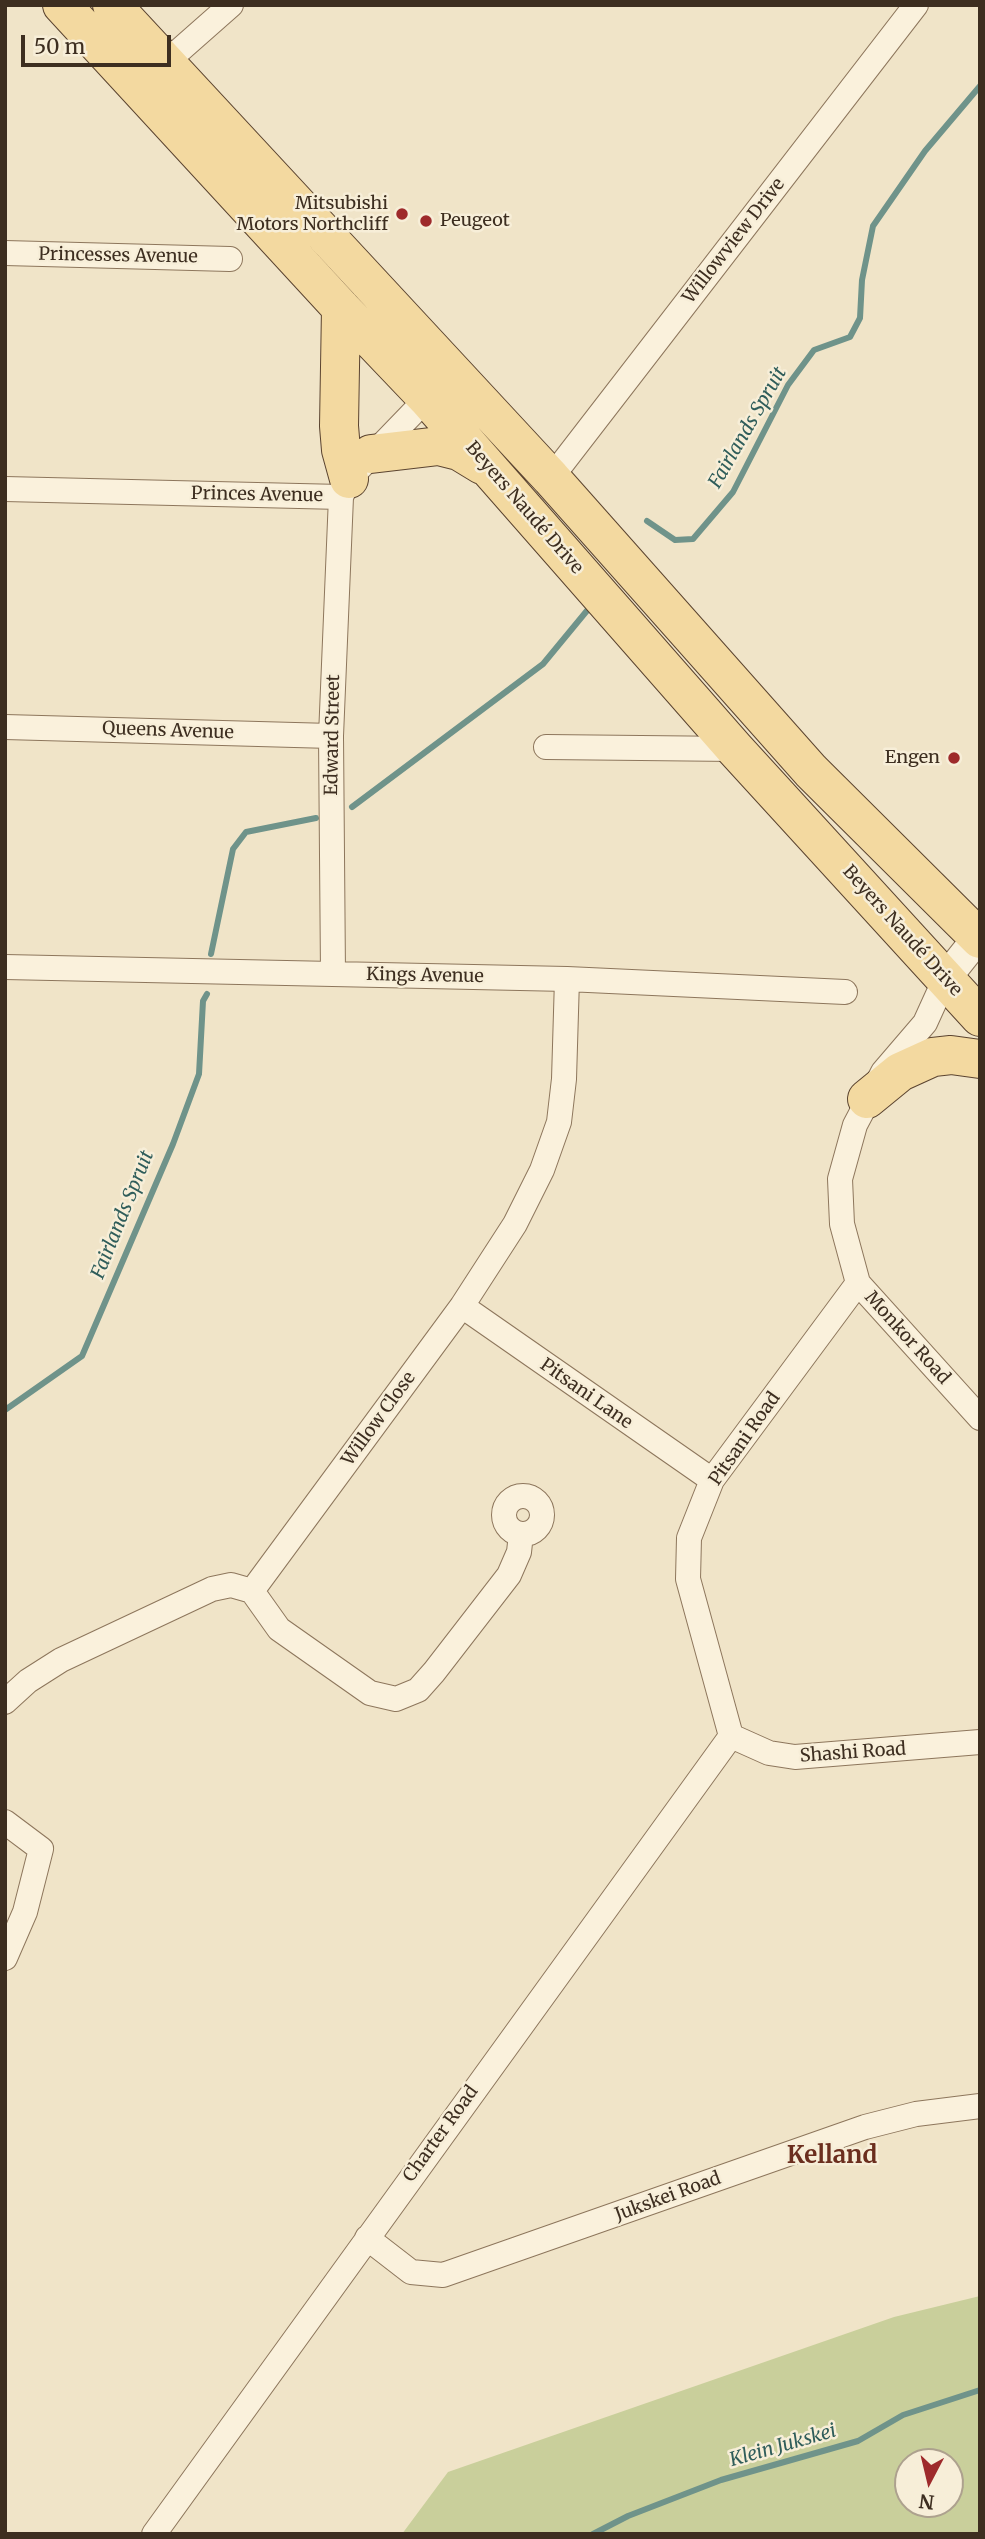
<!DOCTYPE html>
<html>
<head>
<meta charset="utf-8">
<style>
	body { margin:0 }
	#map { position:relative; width:985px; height:2539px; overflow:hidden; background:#f0e4c8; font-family:Merriweather,serif }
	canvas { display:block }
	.frame { position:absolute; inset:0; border:7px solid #3d2e20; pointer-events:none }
	.north { position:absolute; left:894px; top:2448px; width:70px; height:70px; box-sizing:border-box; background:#f7eed8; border:2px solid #ada18e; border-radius:50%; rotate:187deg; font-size:19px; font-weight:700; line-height:28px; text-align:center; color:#3d2e20 }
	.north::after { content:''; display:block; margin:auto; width:24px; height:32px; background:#9e2a2b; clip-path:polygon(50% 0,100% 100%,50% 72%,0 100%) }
	.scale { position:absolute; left:21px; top:35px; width:150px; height:32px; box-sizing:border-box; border:4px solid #3d2e20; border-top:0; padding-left:9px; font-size:21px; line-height:24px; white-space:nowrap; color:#3d2e20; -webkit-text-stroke:5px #f7eed8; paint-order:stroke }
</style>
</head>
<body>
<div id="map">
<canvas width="985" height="2539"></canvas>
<div class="frame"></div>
<div class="north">N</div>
<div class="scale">50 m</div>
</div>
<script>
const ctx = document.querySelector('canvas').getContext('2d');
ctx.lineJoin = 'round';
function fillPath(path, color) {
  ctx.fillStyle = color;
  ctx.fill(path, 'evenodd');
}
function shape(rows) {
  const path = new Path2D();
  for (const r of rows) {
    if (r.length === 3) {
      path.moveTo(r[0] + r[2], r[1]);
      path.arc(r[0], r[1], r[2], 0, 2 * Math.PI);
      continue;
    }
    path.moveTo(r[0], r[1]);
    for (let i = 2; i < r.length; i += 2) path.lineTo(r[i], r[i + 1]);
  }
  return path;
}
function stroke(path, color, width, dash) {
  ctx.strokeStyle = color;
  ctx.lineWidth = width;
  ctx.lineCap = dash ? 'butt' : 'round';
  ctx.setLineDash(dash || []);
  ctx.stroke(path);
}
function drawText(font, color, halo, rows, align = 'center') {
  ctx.font = font + ' Merriweather,serif';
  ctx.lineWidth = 5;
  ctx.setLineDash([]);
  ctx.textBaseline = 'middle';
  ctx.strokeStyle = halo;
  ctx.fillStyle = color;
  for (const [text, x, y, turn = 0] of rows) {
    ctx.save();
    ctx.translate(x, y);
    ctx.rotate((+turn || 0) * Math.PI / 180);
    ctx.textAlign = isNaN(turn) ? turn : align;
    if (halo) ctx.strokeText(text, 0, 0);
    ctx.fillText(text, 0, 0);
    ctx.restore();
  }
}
const green = shape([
	[980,2296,980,2534,402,2534,448,2472,894,2317],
	[908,2462,950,2462,950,2504,908,2504]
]);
const stream = shape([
	[647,521,675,540,693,539,733,492,788,385,814,350,850,337,860,318,862,280,873,226,925,151,980,86],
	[352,807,543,664,590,607],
	[211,954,233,849,246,832,316,818],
	[5,1410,82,1356,173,1144,199,1074,203,1001,207,994],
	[593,2534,628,2516,721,2480,858,2441,903,2415,980,2390]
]);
const minor = shape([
	[155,72,231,5],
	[5,253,230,259],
	[551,478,916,5],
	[5,489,341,497],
	[5,727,331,736],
	[546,747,735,749],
	[5,967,567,979,845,992],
	[333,974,331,736,341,497,349,479,436,389],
	[945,979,925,1023,883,1072,855,1125,840,1179,842,1224,858,1283,980,1418],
	[462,1306,712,1480],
	[523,1515,19],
	[252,1591,462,1306,515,1224,542,1170,559,1122,564,1079,567,979],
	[252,1591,279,1629,370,1693,396,1699,418,1690,434,1672,509,1575,519,1552,521,1534],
	[5,1702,28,1681,61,1660,212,1589,231,1585,252,1591],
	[731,1736,688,1579,689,1538,712,1480,858,1283],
	[731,1736,769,1753,795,1757,980,1742],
	[5,1822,41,1849,25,1912,5,1958],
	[367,2238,411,2272,443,2275,865,2127,916,2114,980,2106],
	[154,2534,731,1736]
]);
const tertiary = shape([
	[945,979,980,935]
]);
const primary = shape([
	[62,5,341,308,427,398,735,749,980,1017],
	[112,5,551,478,811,771,980,939],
	[341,308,339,426,341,450,349,479],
	[371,454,439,446,459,451,482,465],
	[867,1099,900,1072,933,1057,951,1055,980,1059]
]);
const markers = [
	[402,214,7,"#9e2a2b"],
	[426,221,7,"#9e2a2b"],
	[954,758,7,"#9e2a2b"]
];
const poiNames = [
	["Mitsubishi",388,204],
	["Motors Northcliff",388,225],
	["Peugeot",440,221,"left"],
	["Engen",940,758]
];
const streetNames = [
	["Willowview Drive",734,241,-52],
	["Princesses Avenue",118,256,1],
	["Princes Avenue",257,495,1],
	["Beyers Naudé Drive",524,508,49],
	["Queens Avenue",168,731,2],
	["Edward Street",333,735,-89],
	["Beyers Naudé Drive",902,931,48],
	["Kings Avenue",425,976,1],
	["Monkor Road",907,1338,48],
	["Pitsani Lane",586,1394,35],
	["Willow Close",379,1419,-54],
	["Pitsani Road",745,1439,-55],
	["Shashi Road",853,1753,-4],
	["Charter Road",441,2134,-54],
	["Jukskei Road",668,2197,-20]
];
const waterNames = [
	["Fairlands Spruit",748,428,-60],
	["Fairlands Spruit",123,1215,-68],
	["Klein Jukskei",783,2446,-16]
];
const districtNames = [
	["Kelland",832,2156]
];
fillPath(green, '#c9cf9b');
stroke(stream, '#6f938a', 6);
stroke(minor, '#8d765c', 26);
stroke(tertiary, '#8d765c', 32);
stroke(primary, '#5b4430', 40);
stroke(minor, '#faf1dc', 24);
stroke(tertiary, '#faf1dc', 30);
stroke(primary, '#f3d9a0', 38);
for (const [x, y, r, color] of markers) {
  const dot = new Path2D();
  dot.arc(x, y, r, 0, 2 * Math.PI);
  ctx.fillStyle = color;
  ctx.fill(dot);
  stroke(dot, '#f7eed8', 2.5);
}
drawText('18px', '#3d2e20', '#f7eed8', poiNames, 'right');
drawText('18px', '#3d2e20', '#f7eed8', streetNames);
drawText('italic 19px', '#2f5d5a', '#f7eed8', waterNames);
drawText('bold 24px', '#6b2e1e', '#f7eed8', districtNames);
</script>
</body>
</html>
